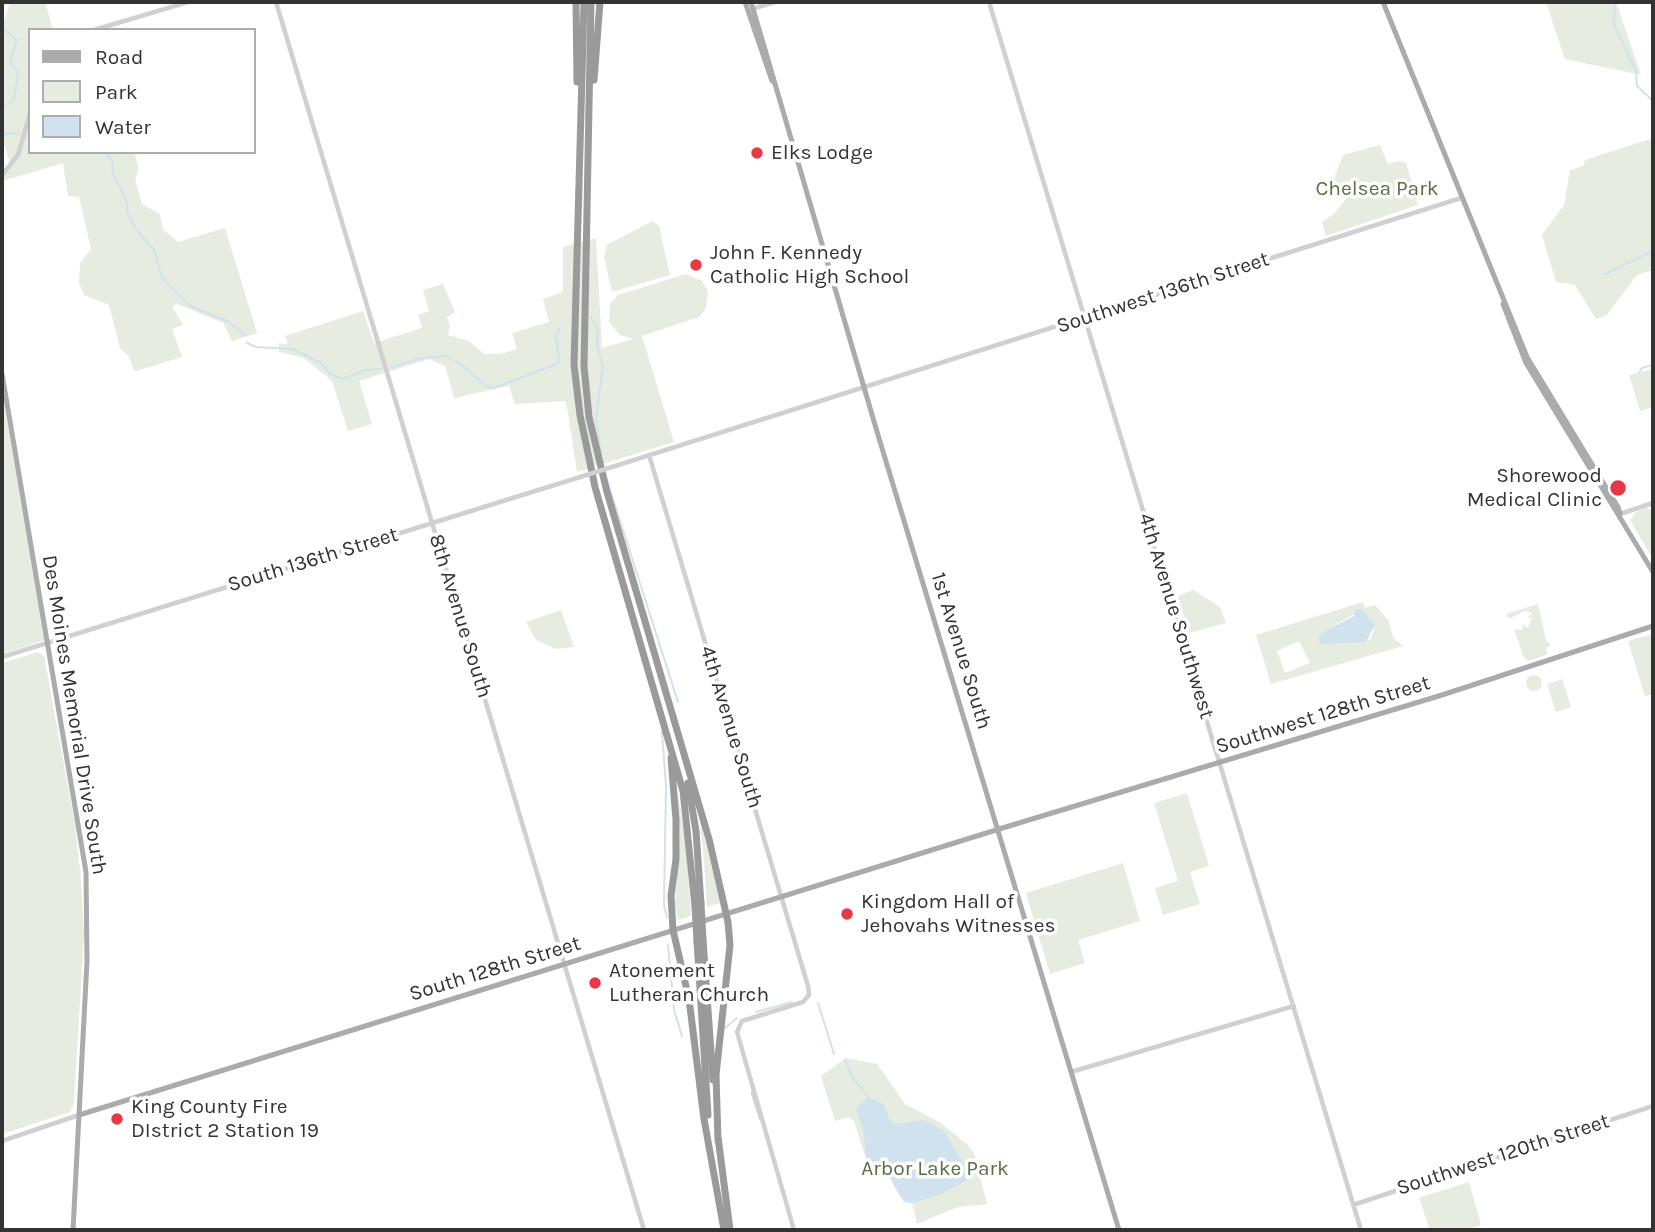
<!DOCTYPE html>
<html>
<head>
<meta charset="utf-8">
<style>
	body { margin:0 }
	#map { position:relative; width:1655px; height:1232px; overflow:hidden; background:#fff; font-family:Karla,sans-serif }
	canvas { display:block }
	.frame { position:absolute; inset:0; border:4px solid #333; pointer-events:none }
	.legend { position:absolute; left:28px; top:28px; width:228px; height:126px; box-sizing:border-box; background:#fff; border:2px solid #adadad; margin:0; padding:9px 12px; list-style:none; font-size:21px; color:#333 }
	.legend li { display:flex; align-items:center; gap:14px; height:35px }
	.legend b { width:35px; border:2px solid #adadad }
</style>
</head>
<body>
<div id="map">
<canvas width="1655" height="1232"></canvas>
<div class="frame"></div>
<ul class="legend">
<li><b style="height:9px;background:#ababab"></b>Road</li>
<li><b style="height:19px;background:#e6ecdf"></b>Park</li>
<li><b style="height:19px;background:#cfe2ee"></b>Water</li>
</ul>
</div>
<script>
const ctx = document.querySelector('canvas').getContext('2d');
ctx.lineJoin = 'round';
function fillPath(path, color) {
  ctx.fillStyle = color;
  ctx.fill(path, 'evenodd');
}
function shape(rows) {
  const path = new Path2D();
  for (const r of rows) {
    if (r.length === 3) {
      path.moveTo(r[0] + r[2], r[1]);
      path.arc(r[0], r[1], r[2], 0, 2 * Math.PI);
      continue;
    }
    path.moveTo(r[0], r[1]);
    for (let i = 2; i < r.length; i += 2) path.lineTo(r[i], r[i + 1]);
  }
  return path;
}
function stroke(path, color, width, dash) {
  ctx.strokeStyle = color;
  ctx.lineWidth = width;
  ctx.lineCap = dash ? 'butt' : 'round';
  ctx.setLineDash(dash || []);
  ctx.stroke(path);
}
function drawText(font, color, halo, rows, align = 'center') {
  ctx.font = font + ' Karla,sans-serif';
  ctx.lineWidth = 7;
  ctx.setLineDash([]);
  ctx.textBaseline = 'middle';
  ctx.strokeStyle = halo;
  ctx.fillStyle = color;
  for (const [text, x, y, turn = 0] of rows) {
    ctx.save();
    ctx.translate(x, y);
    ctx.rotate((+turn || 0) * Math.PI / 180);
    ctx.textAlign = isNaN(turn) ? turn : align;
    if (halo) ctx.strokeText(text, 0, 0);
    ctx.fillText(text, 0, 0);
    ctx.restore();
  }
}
const green = shape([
	[10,2,45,2,53,30,30,30,30,152,134,152,139,169,135,180,142,204,160,214,163,229,178,242,225,228,257,333,232,341,223,323,177,304,172,306,183,325,172,329,182,357,136,371,133,368,129,357,120,348,109,305,84,295,79,283,80,263,91,249,79,197,68,196,63,163,2,181,2,171,11,167,5,146,2,146,2,93,5,86,2,81,2,27],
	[1546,2,1616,2,1641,75,1565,59],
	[1653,138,1653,270,1637,275,1606,316,1596,319,1575,285,1556,282,1542,235,1564,205,1570,170,1583,166,1585,160],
	[1380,145,1388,164,1399,161,1406,163,1418,205,1326,236,1322,222,1334,214,1349,195,1332,184,1343,155],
	[652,221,659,226,670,275,612,292,604,257,607,245],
	[596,238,602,348,633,339,620,335,609,322,610,304,618,295,686,274,702,281,708,291,706,308,699,317,642,336,674,442,577,472,566,401,515,404,509,386,454,398,445,366,429,359,359,381,372,424,348,431,332,381,304,358,279,352,279,343,288,344,285,336,363,311,374,343,422,328,418,315,429,311,423,290,443,284,455,312,447,317,450,326,448,335,469,341,484,354,500,354,517,349,512,333,549,322,543,299,563,292,563,247],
	[1653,369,1653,407,1640,411,1629,375],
	[2,392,45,640,2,654],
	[1646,508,1650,509,1653,518,1653,559,1630,520,1636,512],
	[1193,590,1220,607,1226,623,1189,633,1178,596],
	[1363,602,1365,608,1375,605,1389,621,1393,637,1403,646,1271,684,1256,635],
	[1356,613,1368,616,1374,630,1371,638,1366,642,1330,642,1325,631],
	[1299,641,1310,663,1285,673,1277,651],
	[1538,604,1546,640,1551,646,1546,648,1548,654,1529,661,1524,658,1514,629,1523,630,1522,624,1528,628,1532,617,1527,617,1533,613,1525,611,1509,619,1506,614],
	[561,610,574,647,556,649,536,640,526,622],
	[1653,634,1653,694,1645,696,1628,641],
	[38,652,44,656,75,825,81,879,84,935,74,1102,70,1112,2,1134,2,663],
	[1534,683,8],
	[1562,679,1571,707,1556,712,1547,684],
	[677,788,686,845,691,916,678,920,675,905,680,831],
	[1187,793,1209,866,1190,872,1200,904,1163,915,1155,888,1178,881,1154,803],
	[699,815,720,903,707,907,703,847],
	[1123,863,1140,921,1078,940,1085,963,1050,974,1026,893],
	[846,1058,877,1064,905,1104,941,1123,968,1145,974,1153,987,1204,958,1207,917,1224,912,1203,901,1198,886,1171,870,1166,866,1159,854,1121,848,1117,835,1121,821,1076],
	[1469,1182,1481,1225,1464,1230,1430,1230,1419,1198]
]);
const water = shape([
	[1356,609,1362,609,1375,625,1366,642,1320,644,1318,638,1325,631,1354,616],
	[868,1097,883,1104,889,1118,895,1124,924,1120,944,1131,965,1166,965,1181,941,1194,912,1203,904,1202,886,1171,870,1166,866,1159,864,1134,856,1109]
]);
const stream = shape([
	[1615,2,1614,25,1636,71,1637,86,1653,101],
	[2,28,17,40,10,62,18,72,14,99,10,103],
	[2,110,5,106],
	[2,127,5,134,19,133],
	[105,152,112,160,113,174,126,199,128,214,135,228,154,250,162,278,190,306,229,322,245,335],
	[1605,274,1653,251],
	[590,317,598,328,597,346,603,366,596,418,601,454],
	[247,343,256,347,293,349,321,363,330,374,343,379,365,370,381,369],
	[391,367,423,358,447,356,463,366,487,387,494,388,556,364,559,360,556,337,559,329],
	[1639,373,1642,368,1653,365],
	[607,480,678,702],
	[662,732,666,786,664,905,667,918],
	[668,945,674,1010,682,1036],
	[818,1003,834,1054],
	[756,1012,792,1002],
	[725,1028,737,1018],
	[845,1060,853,1078,868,1097]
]);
const minor = shape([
	[276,2,644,1230],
	[989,2,1361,1230],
	[752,9,775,2],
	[94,30,188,2],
	[2,175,18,155,30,114],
	[649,455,808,986,809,995,803,1002,742,1021,737,1032,794,1230],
	[612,467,1461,198],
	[1620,514,1653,503],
	[2,657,577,478],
	[1071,1072,1294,1006],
	[753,1093,761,1118],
	[2,1141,79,1115],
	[1353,1205,1653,1106]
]);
const major = shape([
	[745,2,772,81],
	[751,2,878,435,1119,1230],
	[1383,2,1527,357,1618,507,1620,514],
	[1503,304,1526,363,1653,572],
	[2,374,86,872,87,961,73,1230],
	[79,1115,1009,826,1442,695,1653,626]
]);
const highway = shape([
	[576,2,577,82],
	[584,2,574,365,580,415,595,487,683,791,695,906],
	[591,2,584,366,589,417,607,492,709,839,728,922,730,945,716,1075,718,1141],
	[594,80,600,2],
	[671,758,676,820,676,859,671,896,673,930,689,999,704,1119,724,1230],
	[688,783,696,831,701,904],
	[703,940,713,1080],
	[697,941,708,1115],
	[718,1137,730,1230]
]);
const minorBridge = shape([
	[577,478,612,467]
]);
const highwayBridge = shape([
	[701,904,703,940],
	[695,906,697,941]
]);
const markers = [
	[757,153,7,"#e63946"],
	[696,265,7,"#e63946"],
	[1618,488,9,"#e63946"],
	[847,914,7,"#e63946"],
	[595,983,7,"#e63946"],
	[117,1119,7,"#e63946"]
];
const poiNames = [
	["Elks Lodge",771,153],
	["John F. Kennedy",710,253],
	["Catholic High School",710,277],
	["Shorewood",1602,476,"right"],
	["Medical Clinic",1602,500,"right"],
	["Kingdom Hall of",861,902],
	["Jehovahs Witnesses",861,926],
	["Atonement",609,971],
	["Lutheran Church",609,995],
	["King County Fire",131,1107],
	["DIstrict 2 Station 19",131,1131]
];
const parkNames = [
	["Chelsea Park",1377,189],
	["Arbor Lake Park",935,1169]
];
const streetNames = [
	["Southwest 136th Street",1163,293,-18],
	["South 136th Street",313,560,-17],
	["8th Avenue South",460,616,73],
	["4th Avenue Southwest",1176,616,73],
	["1st Avenue South",961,651,73],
	["Des Moines Memorial Drive South",74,715,81],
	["Southwest 128th Street",1323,715,-17],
	["4th Avenue South",731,727,73],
	["South 128th Street",495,969,-17],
	["Southwest 120th Street",1503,1155,-18]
];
fillPath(green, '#e6ecdf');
fillPath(water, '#cfe2ee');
stroke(stream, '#cfe2ee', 2);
stroke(minor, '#d0d0d0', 4.5);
stroke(major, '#ababab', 5);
stroke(highway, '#9a9a9a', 7);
stroke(minorBridge, '#d0d0d0', 4.5);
stroke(highwayBridge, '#9a9a9a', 7);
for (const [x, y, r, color] of markers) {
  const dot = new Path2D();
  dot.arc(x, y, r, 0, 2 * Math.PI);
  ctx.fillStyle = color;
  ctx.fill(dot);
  stroke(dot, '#fff', 2.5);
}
drawText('21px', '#333', '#fff', poiNames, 'left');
drawText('21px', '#56703f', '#fff', parkNames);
drawText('21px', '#333', '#fff', streetNames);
</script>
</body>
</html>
